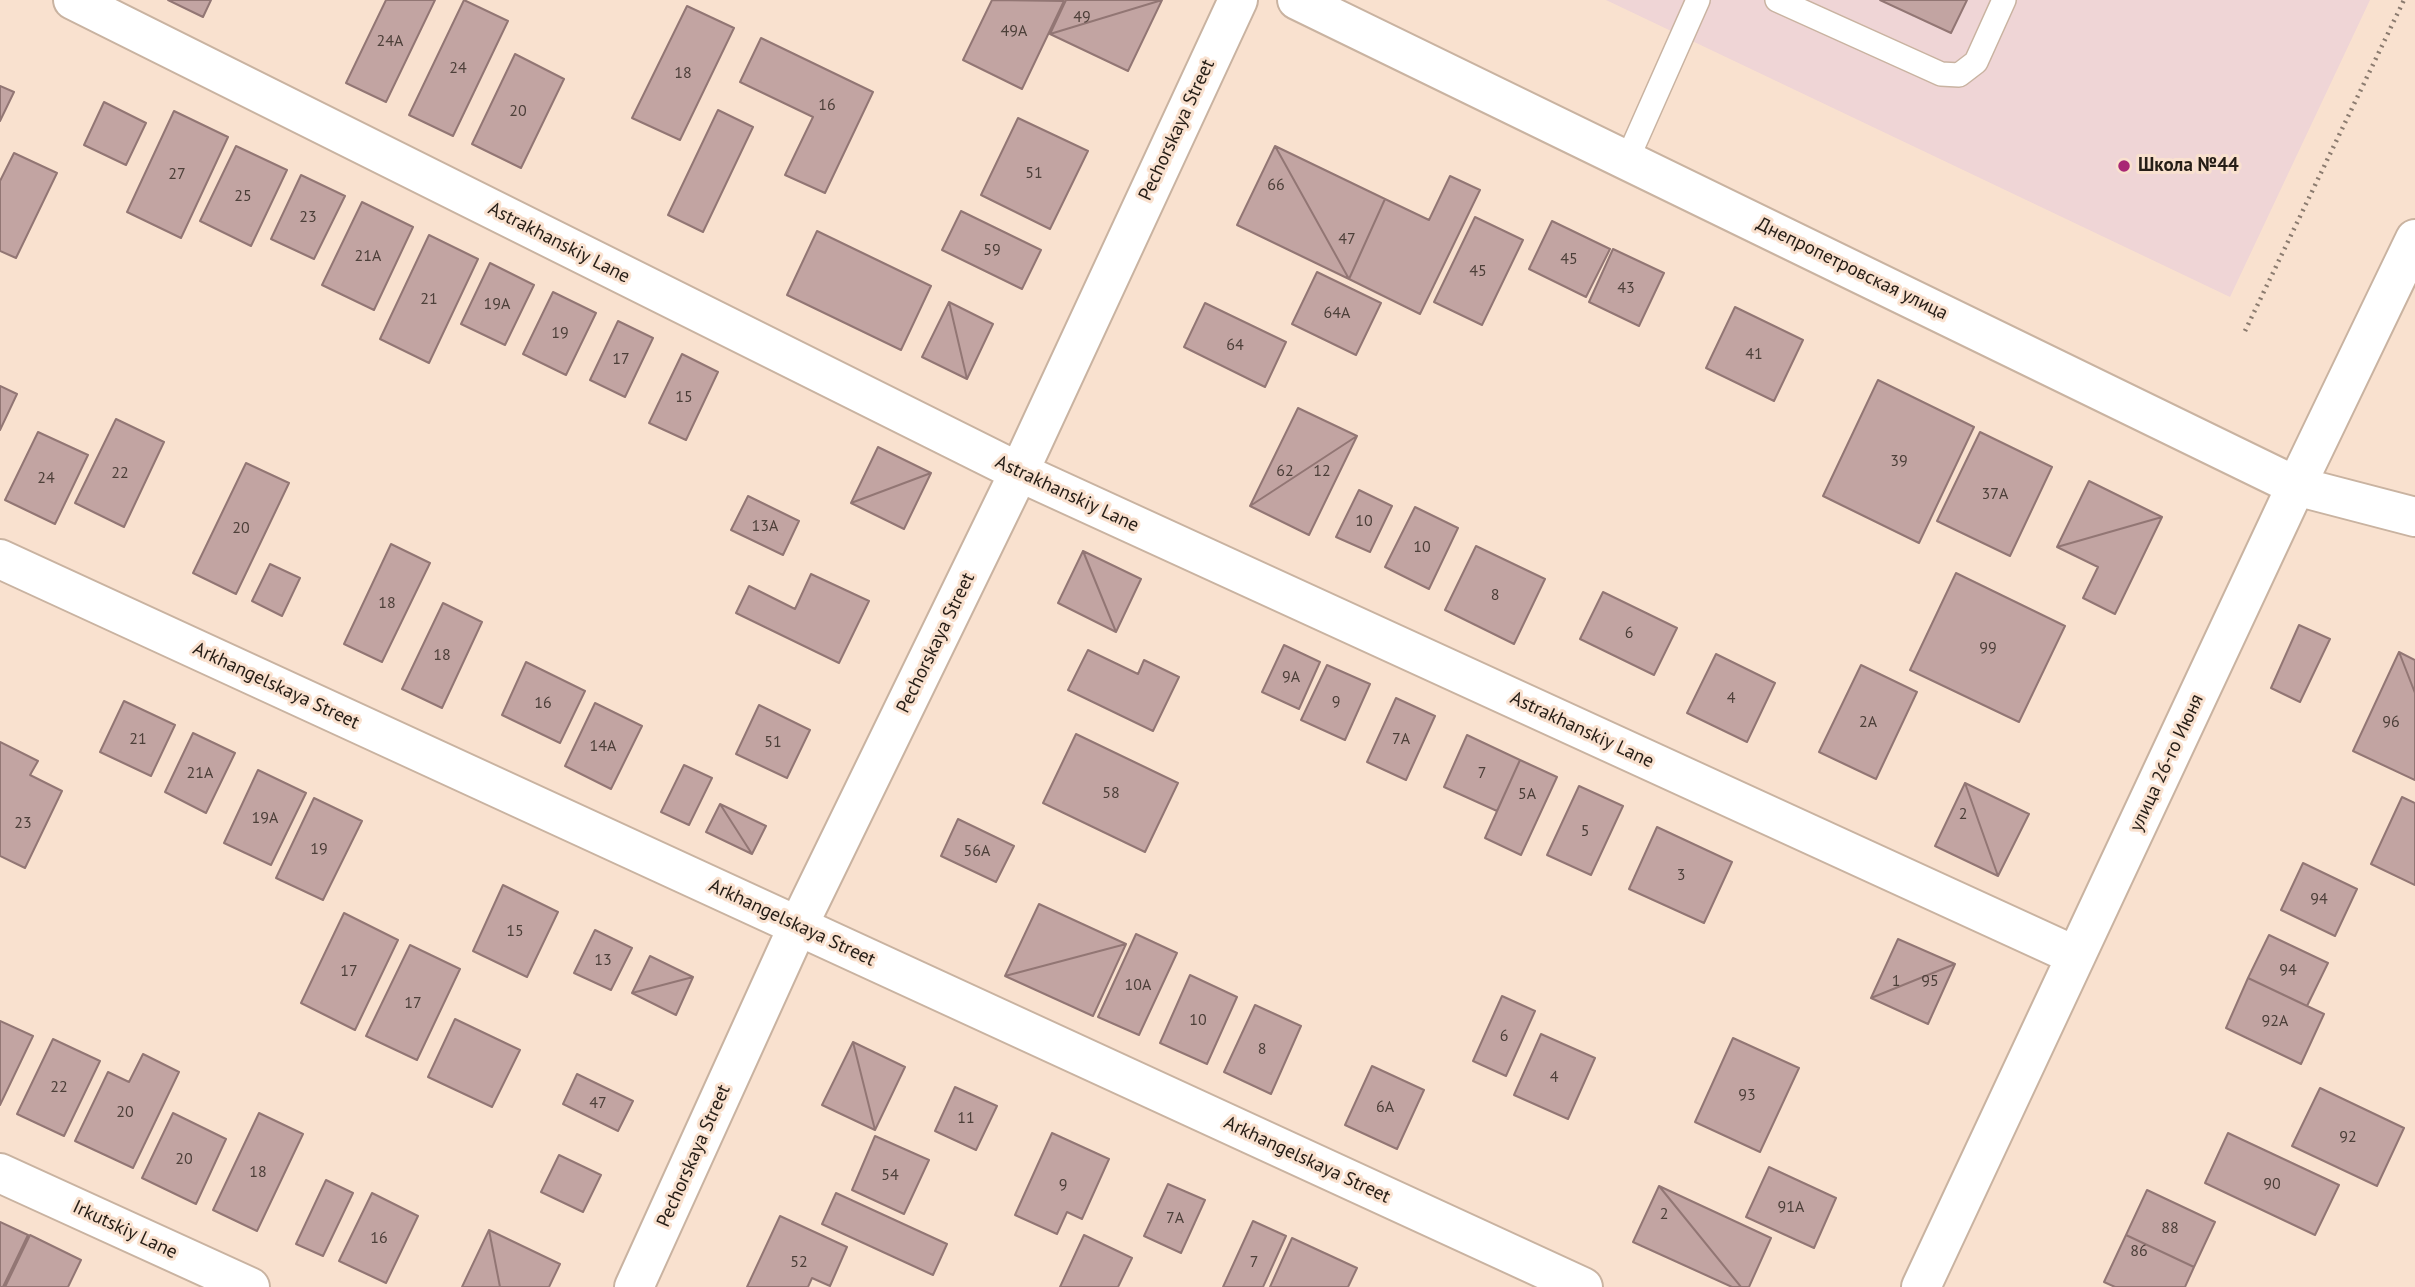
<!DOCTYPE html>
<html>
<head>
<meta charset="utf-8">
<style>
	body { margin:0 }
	canvas { display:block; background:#f9e1cf }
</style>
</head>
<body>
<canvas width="2415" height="1287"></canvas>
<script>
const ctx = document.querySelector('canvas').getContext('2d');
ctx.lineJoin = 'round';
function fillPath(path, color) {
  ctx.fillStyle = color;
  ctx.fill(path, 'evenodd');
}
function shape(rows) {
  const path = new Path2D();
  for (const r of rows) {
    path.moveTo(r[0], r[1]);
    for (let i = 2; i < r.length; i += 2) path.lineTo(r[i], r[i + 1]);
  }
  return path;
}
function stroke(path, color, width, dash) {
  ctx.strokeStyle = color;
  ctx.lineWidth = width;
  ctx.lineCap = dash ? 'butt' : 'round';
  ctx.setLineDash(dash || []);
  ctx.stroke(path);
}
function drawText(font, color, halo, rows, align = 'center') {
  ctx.font = font + ' "PT Sans",sans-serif';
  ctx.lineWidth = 6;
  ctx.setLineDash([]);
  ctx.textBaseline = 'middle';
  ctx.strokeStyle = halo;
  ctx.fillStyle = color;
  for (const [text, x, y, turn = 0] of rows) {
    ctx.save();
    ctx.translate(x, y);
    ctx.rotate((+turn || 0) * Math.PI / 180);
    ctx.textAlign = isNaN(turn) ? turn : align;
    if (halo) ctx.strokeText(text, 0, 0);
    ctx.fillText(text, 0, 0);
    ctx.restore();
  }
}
const education = shape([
	[1606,0,2370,0,2230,297]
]);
const building = shape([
	[168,0,211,0,203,17,168,0],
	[386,0,435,0,386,102,346,83,386,0],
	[464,0,508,21,453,136,409,115,464,0],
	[992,0,1064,1,1022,89,963,60,992,0],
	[1066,0,1162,0,1050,34,1066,0],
	[1162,0,1128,71,1050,34,1162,0],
	[1880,0,1967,0,1951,33,1880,0],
	[687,6,734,28,680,140,632,118,687,6],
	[761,38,873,92,825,193,785,175,813,117,740,82,761,38],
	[515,54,564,79,521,168,472,144,515,54],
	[0,86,14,92,0,121,0,86],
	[104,102,146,123,126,165,84,145,104,102],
	[718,110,753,127,703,232,668,215,718,110],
	[174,111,228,137,181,238,127,212,174,111],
	[1018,118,1088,151,1050,229,981,195,1018,118],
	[236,146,287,170,251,246,200,221,236,146],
	[1275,146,1385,199,1349,279,1275,146],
	[1275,146,1349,279,1237,225,1275,146],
	[14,153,57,173,16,258,0,251,0,181,14,153],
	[301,175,345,196,314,259,271,239,301,175],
	[1450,176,1480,190,1420,314,1349,279,1385,199,1429,220,1450,176],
	[362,202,413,227,374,310,322,285,362,202],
	[961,211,1041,250,1022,289,942,250,961,211],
	[1475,217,1523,240,1482,325,1434,302,1475,217],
	[1552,221,1610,249,1586,297,1529,269,1552,221],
	[817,231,931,286,901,350,787,295,817,231],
	[429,235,478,259,429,363,380,339,429,235],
	[1613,249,1664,273,1639,326,1589,302,1613,249],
	[490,263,534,285,505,345,461,324,490,263],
	[1317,272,1381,303,1356,355,1292,324,1317,272],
	[553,292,596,313,566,375,523,354,553,292],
	[949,302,967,379,922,357,949,302],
	[949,302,993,324,967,379,949,302],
	[1205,303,1286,342,1265,387,1184,347,1205,303],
	[1735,307,1803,340,1774,401,1706,368,1735,307],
	[618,321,653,338,625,397,590,380,618,321],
	[682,354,718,372,686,440,649,423,682,354],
	[1878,380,1974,427,1919,543,1823,496,1878,380],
	[0,386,17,394,0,430,0,386],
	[1298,408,1357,436,1250,506,1298,408],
	[116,419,164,442,124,527,75,503,116,419],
	[38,432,88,455,55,524,5,500,38,432],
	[1980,432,2052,467,2010,556,1937,521,1980,432],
	[1357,436,1309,535,1250,506,1357,436],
	[878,447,931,473,851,503,878,447],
	[246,463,289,483,236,594,193,573,246,463],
	[931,473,904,529,851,503,931,473],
	[2089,481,2162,517,2057,547,2089,481],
	[1359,490,1392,506,1370,552,1336,537,1359,490],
	[748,496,799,521,783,555,731,530,748,496],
	[1415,507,1458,528,1429,589,1385,567,1415,507],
	[2162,517,2115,614,2083,598,2098,567,2057,547,2162,517],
	[391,544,430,563,382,662,344,644,391,544],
	[1476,546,1545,579,1514,644,1445,610,1476,546],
	[1083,551,1141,579,1116,632,1083,551],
	[1083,551,1116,632,1058,603,1083,551],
	[270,564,300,578,282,616,252,601,270,564],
	[1956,573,2065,626,2019,722,1910,670,1956,573],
	[811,574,869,601,839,663,736,613,749,586,795,609,811,574],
	[1603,592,1677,628,1654,675,1580,639,1603,592],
	[443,603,482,622,442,708,402,689,443,603],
	[2299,625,2330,639,2300,702,2271,688,2299,625],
	[1284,645,1320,662,1299,709,1262,692,1284,645],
	[1088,650,1138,674,1144,660,1179,677,1153,731,1068,690,1088,650],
	[2399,652,2415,660,2415,693,2399,652],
	[2399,652,2415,693,2415,780,2353,751,2399,652],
	[1716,654,1775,683,1747,742,1687,713,1716,654],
	[526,662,585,691,560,743,502,715,526,662],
	[1327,665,1370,684,1345,740,1301,720,1327,665],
	[1861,665,1917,692,1876,779,1819,752,1861,665],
	[1396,698,1435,716,1406,780,1367,762,1396,698],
	[124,701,175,725,151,776,100,752,124,701],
	[595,703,642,726,611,789,565,766,595,703],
	[759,705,810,730,787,778,736,754,759,705],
	[193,733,235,753,206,813,165,792,193,733],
	[1076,734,1178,783,1145,852,1043,803,1076,734],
	[1467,735,1520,760,1497,811,1444,787,1467,735],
	[0,742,38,761,30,775,62,791,25,868,0,856,0,742],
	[1520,760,1557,777,1521,855,1485,838,1520,760],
	[684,765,712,778,689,825,661,812,684,765],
	[258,770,306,793,271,865,224,843,258,770],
	[1965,783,1998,876,1935,846,1965,783],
	[1965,783,2029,814,1998,876,1965,783],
	[1579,786,1623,806,1591,875,1547,855,1579,786],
	[2402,797,2415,803,2415,885,2371,864,2402,797],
	[314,798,362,821,323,900,276,878,314,798],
	[720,804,752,854,706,832,720,804],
	[720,804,766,826,752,854,720,804],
	[958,819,1014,846,996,882,941,856,958,819],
	[1657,827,1732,862,1704,923,1629,889,1657,827],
	[2303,863,2357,889,2335,936,2281,910,2303,863],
	[503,885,558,912,527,977,473,951,503,885],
	[1039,904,1126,944,1005,976,1039,904],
	[344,913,398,940,355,1030,301,1003,344,913],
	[595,930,632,948,611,990,574,973,595,930],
	[1136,934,1177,953,1139,1035,1098,1017,1136,934],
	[2269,935,2328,963,2307,1006,2248,978,2269,935],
	[1898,939,1955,964,1871,998,1898,939],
	[1126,944,1093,1016,1005,976,1126,944],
	[410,945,460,969,417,1060,366,1036,410,945],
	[650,956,693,977,632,993,650,956],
	[1955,964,1928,1024,1871,998,1955,964],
	[1190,975,1237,997,1207,1064,1160,1043,1190,975],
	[693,977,676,1015,632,993,693,977],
	[2248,978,2324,1014,2301,1064,2226,1028,2248,978],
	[1502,996,1535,1011,1506,1076,1473,1061,1502,996],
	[1255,1005,1301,1026,1271,1094,1224,1072,1255,1005],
	[455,1019,520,1050,492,1107,428,1077,455,1019],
	[0,1021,33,1036,0,1105,0,1021],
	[1541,1034,1595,1058,1568,1119,1514,1095,1541,1034],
	[1733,1038,1799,1068,1760,1152,1695,1122,1733,1038],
	[53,1039,100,1061,64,1136,17,1114,53,1039],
	[853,1042,875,1130,822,1105,853,1042],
	[853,1042,905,1067,875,1130,853,1042],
	[143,1054,179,1072,133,1168,75,1141,108,1072,129,1082,143,1054],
	[1372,1066,1424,1090,1397,1149,1345,1125,1372,1066],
	[577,1074,633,1101,618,1131,563,1104,577,1074],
	[955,1087,997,1106,976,1150,935,1131,955,1087],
	[2320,1088,2404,1128,2377,1186,2292,1146,2320,1088],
	[173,1113,226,1139,196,1204,142,1178,173,1113],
	[259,1113,303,1134,257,1231,213,1210,259,1113],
	[1052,1133,1109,1159,1082,1219,1067,1212,1057,1234,1015,1215,1052,1133],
	[2228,1133,2339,1185,2315,1235,2205,1183,2228,1133],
	[875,1136,929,1160,904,1214,852,1190,875,1136],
	[559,1155,601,1175,583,1212,541,1192,559,1155],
	[1769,1167,1836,1198,1814,1248,1746,1217,1769,1167],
	[326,1180,353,1193,323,1256,296,1244,326,1180],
	[1168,1184,1205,1200,1181,1253,1144,1236,1168,1184],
	[1659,1186,1741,1287,1732,1287,1633,1242,1659,1186],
	[1659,1186,1771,1238,1749,1287,1741,1287,1659,1186],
	[2147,1190,2215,1222,2194,1267,2126,1235,2147,1190],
	[372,1193,418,1216,386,1283,339,1261,372,1193],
	[836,1193,947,1244,933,1275,822,1224,836,1193],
	[780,1216,847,1247,830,1286,812,1278,808,1287,747,1287,780,1216],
	[1253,1221,1286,1236,1263,1287,1223,1287,1253,1221],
	[0,1222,28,1235,3,1287,0,1287,0,1222],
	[489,1230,500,1287,462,1287,489,1230],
	[489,1230,560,1264,549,1287,500,1287,489,1230],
	[30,1235,81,1260,68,1287,5,1287,30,1235],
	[1084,1235,1132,1258,1118,1287,1060,1287,1084,1235],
	[2126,1235,2194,1267,2185,1287,2115,1287,2104,1282,2126,1235],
	[1292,1238,1357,1268,1348,1287,1270,1287,1292,1238]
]);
const path = shape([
	[2245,331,2404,0]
]);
const service = shape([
	[1777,0,1941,74,1959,75,1976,62,2004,0],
	[1627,160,1698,0]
]);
const minor = shape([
	[73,0,1019,472,2076,956],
	[0,559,1583,1287],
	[0,1173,250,1287],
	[634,1287,798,926,1019,472,1238,0],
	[1921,1287,2296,486]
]);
const tertiary = shape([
	[1297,0,2296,486,2415,517],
	[2296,486,2415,239]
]);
const markers = [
	[2124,166,7,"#a82775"]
];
const numberNames = [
	["49",1082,17],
	["49А",1014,31],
	["24А",390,41],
	["24",458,68],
	["18",683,73],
	["16",827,105],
	["20",518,111],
	["51",1034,173],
	["27",177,174],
	["66",1276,185],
	["25",243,196],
	["23",308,217],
	["47",1347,239],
	["59",992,250],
	["21А",368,256],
	["45",1569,259],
	["45",1478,271],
	["43",1626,288],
	["21",429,299],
	["19А",497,304],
	["64А",1337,313],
	["19",560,333],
	["64",1235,345],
	["41",1754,354],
	["17",621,359],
	["15",684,397],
	["39",1899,461],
	["62",1285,471],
	["12",1322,471],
	["22",120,473],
	["24",46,478],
	["37А",1995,494],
	["10",1364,521],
	["13А",765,526],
	["20",241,528],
	["10",1422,547],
	["8",1495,595],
	["18",387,603],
	["6",1629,633],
	["99",1988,648],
	["18",442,655],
	["9А",1291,677],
	["4",1731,698],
	["9",1336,702],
	["16",543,703],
	["2А",1868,722],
	["96",2391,722],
	["21",138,739],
	["7А",1401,739],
	["51",773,742],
	["14А",603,746],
	["21А",200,773],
	["7",1482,773],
	["58",1111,793],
	["5А",1527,794],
	["2",1963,814],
	["19А",265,818],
	["23",23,823],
	["5",1585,831],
	["19",319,849],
	["56А",977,851],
	["3",1681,875],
	["94",2319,899],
	["15",515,931],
	["13",603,960],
	["94",2288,970],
	["17",349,971],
	["1",1896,981],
	["95",1930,981],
	["10А",1138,985],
	["17",413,1003],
	["10",1198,1020],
	["92А",2275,1021],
	["6",1504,1036],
	["8",1262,1049],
	["4",1554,1077],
	["22",59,1087],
	["93",1747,1095],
	["47",598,1103],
	["6А",1385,1107],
	["20",125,1112],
	["11",966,1118],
	["92",2348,1137],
	["20",184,1159],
	["18",258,1172],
	["54",890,1175],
	["90",2272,1184],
	["9",1063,1185],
	["91А",1791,1207],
	["2",1664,1214],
	["7А",1175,1218],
	["88",2170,1228],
	["16",379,1238],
	["86",2139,1251],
	["52",799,1262],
	["7",1254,1262]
];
const streetNames = [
	["Pechorskaya Street",1177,130,-65],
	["Astrakhanskiy Lane",559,243,27],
	["Днепропетровская улица",1852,269,26],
	["Astrakhanskiy Lane",1067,494,25],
	["Pechorskaya Street",936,643,-64],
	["Arkhangelskaya Street",276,686,25],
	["Astrakhanskiy Lane",1582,730,25],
	["улица 26-го Июня",2167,763,-65],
	["Arkhangelskaya Street",792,923,25],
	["Pechorskaya Street",694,1156,-66],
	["Arkhangelskaya Street",1307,1160,25],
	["Irkutskiy Lane",125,1230,25]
];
const poiNames = [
	["Школа №44",2138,166]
];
fillPath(education, '#efd5d6');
fillPath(building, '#c2a4a2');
stroke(building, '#927674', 2);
stroke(service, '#c9b3a1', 26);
stroke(minor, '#c9b3a1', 42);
stroke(tertiary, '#c9b3a1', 42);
stroke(path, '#8b7b6f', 4.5, [2, 5]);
stroke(service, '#fff', 23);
stroke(minor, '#fff', 38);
stroke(tertiary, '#fff', 38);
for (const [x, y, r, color] of markers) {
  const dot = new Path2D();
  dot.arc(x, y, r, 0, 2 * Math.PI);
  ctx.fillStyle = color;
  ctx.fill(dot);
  stroke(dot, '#f9e1cf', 2.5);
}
drawText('16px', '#4c3f39', null, numberNames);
drawText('19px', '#251d16', '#f9e1cf', streetNames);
drawText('bold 19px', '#251d16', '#f9e1cf', poiNames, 'left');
</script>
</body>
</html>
